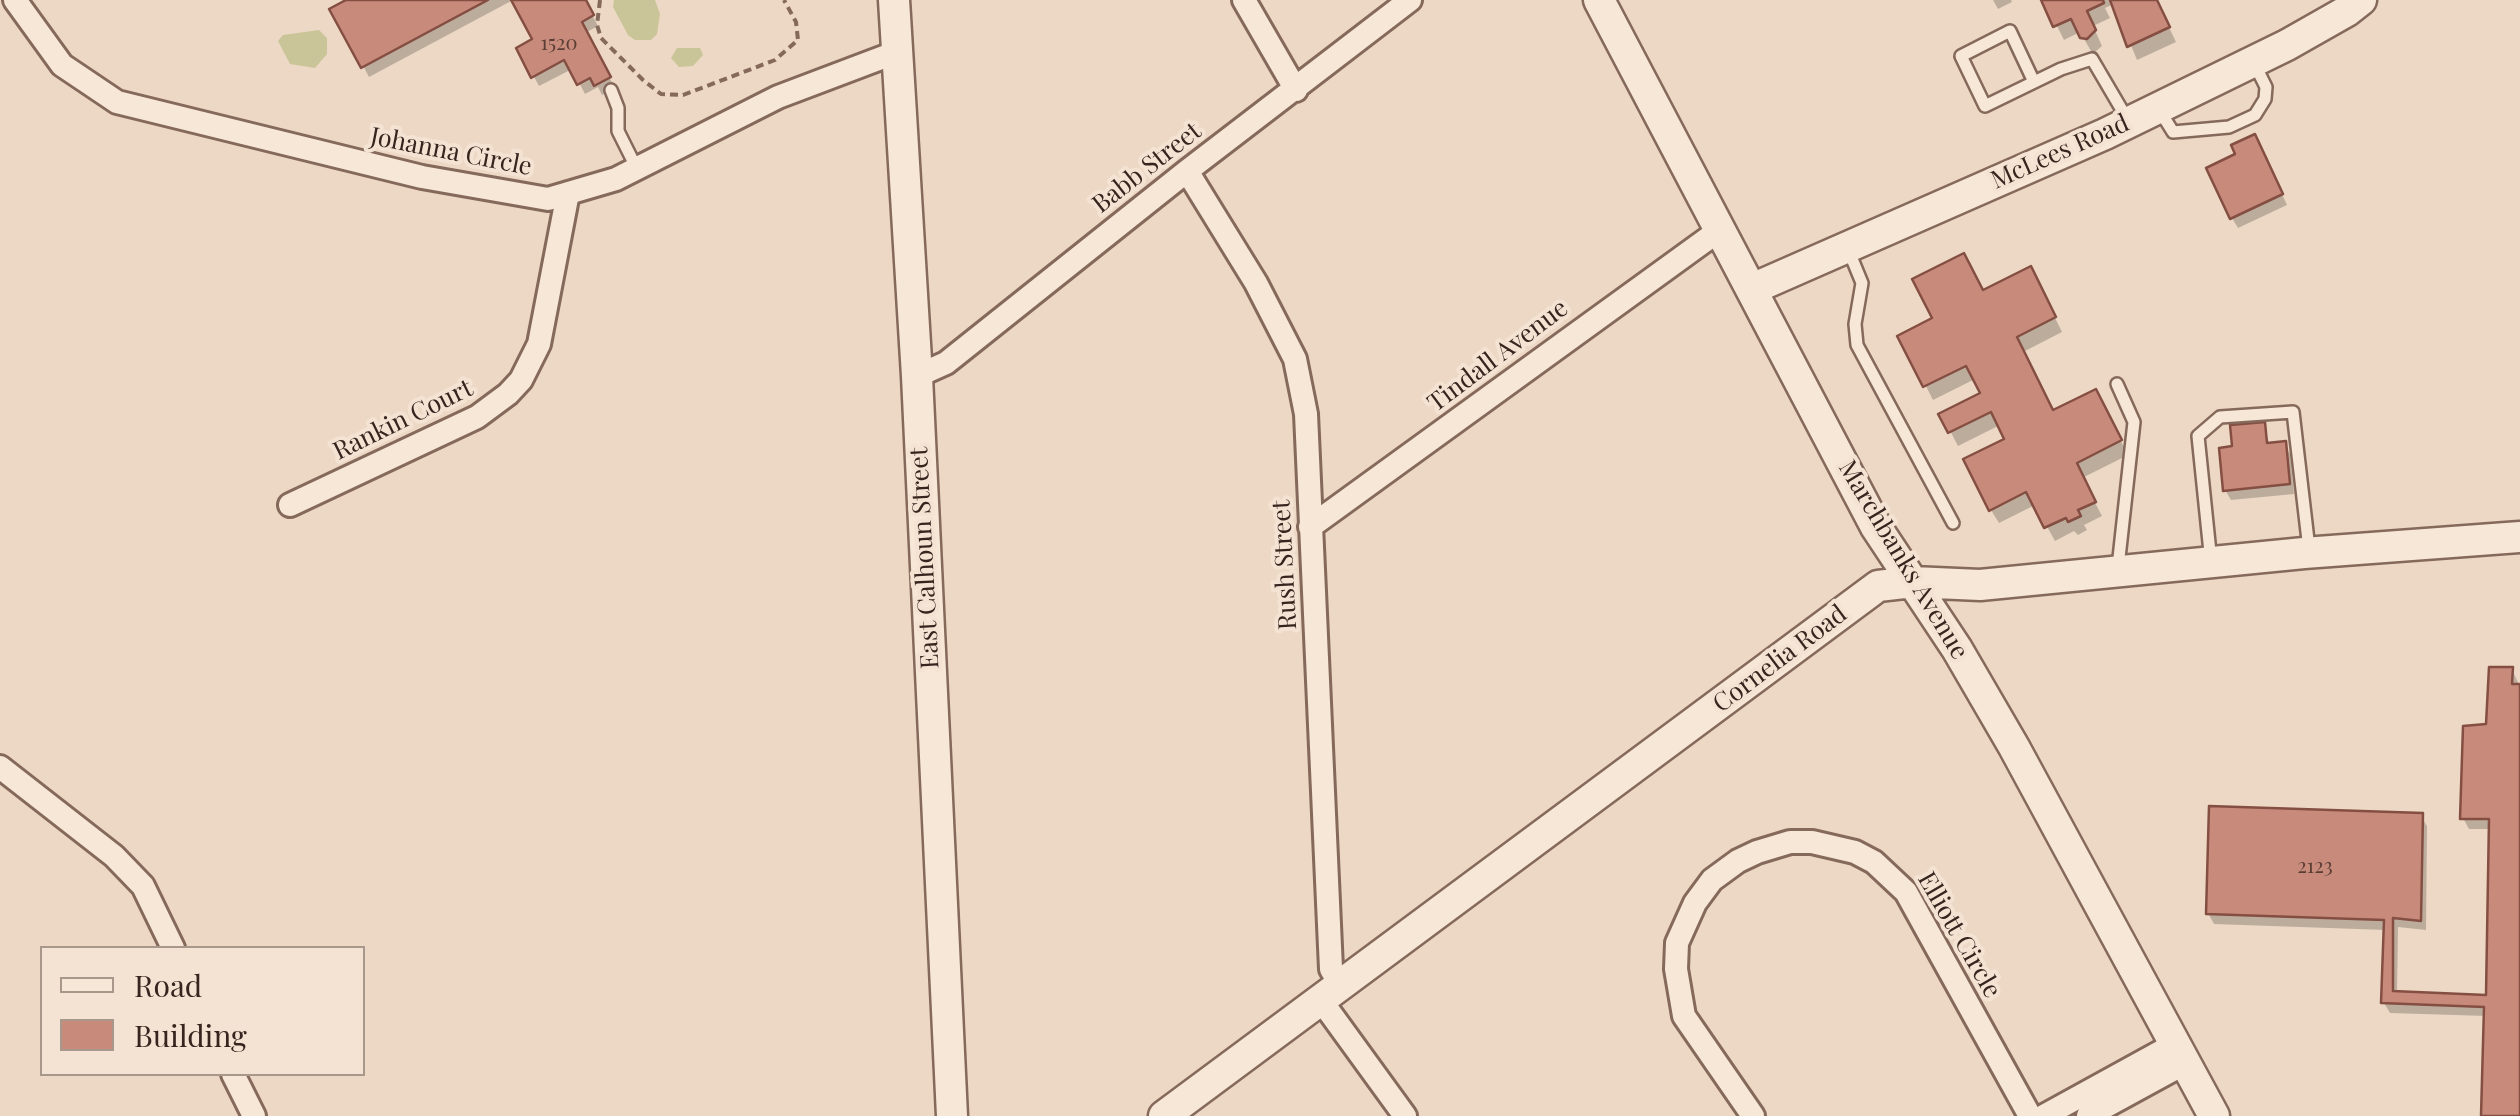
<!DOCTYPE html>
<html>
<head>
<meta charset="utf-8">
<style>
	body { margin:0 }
	#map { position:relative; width:2520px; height:1116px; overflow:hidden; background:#ecd8c4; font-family:"Playfair Display",serif }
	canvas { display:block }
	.legend { position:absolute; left:40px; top:946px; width:325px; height:130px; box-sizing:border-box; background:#f4e3d3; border:2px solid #a8978b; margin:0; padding:12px 18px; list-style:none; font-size:30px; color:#36251e }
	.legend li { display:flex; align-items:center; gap:20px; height:50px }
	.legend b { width:50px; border:2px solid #a8978b }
</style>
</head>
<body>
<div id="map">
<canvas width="2520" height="1116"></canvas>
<ul class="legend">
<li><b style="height:12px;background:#f7e7d6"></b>Road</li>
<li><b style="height:28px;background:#c88b7b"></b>Building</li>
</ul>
</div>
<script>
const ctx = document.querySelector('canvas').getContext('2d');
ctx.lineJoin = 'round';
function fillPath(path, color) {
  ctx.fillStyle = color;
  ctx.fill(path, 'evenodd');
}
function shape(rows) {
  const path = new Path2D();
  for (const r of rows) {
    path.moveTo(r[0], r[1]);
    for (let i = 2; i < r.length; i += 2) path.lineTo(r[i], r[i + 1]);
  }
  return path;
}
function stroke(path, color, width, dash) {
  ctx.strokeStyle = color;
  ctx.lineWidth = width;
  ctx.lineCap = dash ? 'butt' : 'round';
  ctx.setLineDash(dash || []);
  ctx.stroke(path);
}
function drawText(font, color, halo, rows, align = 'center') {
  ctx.font = font + ' "Playfair Display",serif';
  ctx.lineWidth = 8;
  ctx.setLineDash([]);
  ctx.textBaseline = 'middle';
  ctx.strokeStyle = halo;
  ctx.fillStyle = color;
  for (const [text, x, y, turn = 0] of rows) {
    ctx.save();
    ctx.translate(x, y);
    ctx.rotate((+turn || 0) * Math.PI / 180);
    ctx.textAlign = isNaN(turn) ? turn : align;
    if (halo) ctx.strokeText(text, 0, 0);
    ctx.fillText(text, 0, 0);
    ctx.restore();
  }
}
const green = shape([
	[614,0,655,0,660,14,657,34,651,40,635,40,628,35,613,7],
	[319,30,327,38,327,54,315,68,290,64,278,41,283,35],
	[677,48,700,48,703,55,693,66,679,67,671,58]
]);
const shadow = shape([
	[351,0,513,0,369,77,333,10],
	[514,0,584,0,598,26,585,33,615,88,602,95,598,87,585,94,572,69,539,86,519,49,536,40],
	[1993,0,2011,0,2012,2,1998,9],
	[2044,0,2156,0,2176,42,2137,60,2114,4,2105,8,2110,18,2093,26,2102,46,2095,52,2091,51,2080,32,2064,40],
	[2260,147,2287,205,2238,228,2232,218],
	[2038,283,2062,332,2023,352,2053,413,2103,406,2128,455,2082,478,2102,516,2084,525,2087,530,2078,535,2074,531,2055,541,2035,505,1999,523,1991,510,2007,440,2000,425,1958,446,1942,415,1983,394,1975,379,1933,400,1901,337,1982,293],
	[2263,425,2270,445,2284,444,2290,454,2294,494,2231,500,2225,490],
	[2512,669,2520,687,2520,1116,2483,1116,2487,1016,2390,1013,2384,1003,2386,930,2214,924,2208,913,2421,816,2427,826,2426,930,2398,927,2397,994,2488,998,2491,829,2469,829,2463,818,2489,726]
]);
const building = shape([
	[346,0,488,0,361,68,329,9,346,0],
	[511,0,586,0,594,15,582,22,611,77,594,86,590,78,577,85,564,60,531,78,516,48,532,39,511,0],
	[2041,0,2103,0,2104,3,2087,11,2096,30,2087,39,2080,38,2071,19,2053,27,2041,0],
	[2110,0,2157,0,2170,27,2127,47,2110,0],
	[2255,134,2283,194,2230,219,2206,168,2235,154,2231,145,2255,134],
	[1964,253,1983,290,2031,266,2056,317,2017,337,2053,410,2096,389,2122,440,2077,463,2096,502,2078,510,2081,516,2068,522,2066,518,2044,528,2026,492,1989,511,1963,459,2004,439,1991,412,1948,433,1938,414,1980,393,1966,366,1923,387,1897,336,1932,318,1912,279,1964,253],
	[2265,422,2267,443,2286,441,2290,484,2223,491,2219,448,2232,446,2230,425,2265,422],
	[2489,667,2513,667,2512,684,2520,684,2520,1116,2481,1116,2484,1007,2381,1003,2384,920,2206,914,2209,806,2423,813,2421,921,2393,918,2393,991,2486,995,2489,819,2460,819,2463,726,2486,724,2489,667]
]);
const path = shape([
	[600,0,597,25,601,38,643,80,661,94,683,95,775,60,798,40,796,22,784,0]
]);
const service = shape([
	[2034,82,2010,31,1961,56,1985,106,2061,69,2092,59,2129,122],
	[611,90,618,108,618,131,637,169],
	[2160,111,2173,132,2229,127,2255,115,2265,99,2266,87,2254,63],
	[1848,249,1862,283,1855,324,1857,345,1953,523],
	[2117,384,2134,422,2118,567],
	[2211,562,2198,436,2220,417,2293,412,2309,549]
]);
const minor = shape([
	[15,0,62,65,117,102,422,177,548,199,616,179,778,97,897,52],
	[1244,0,1296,90],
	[1187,171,1256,283,1295,359,1306,414,1331,969,1340,984],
	[917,376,946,363,1187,171,1410,0],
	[290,505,477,417,508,394,521,380,539,344,568,193],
	[1310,527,1721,229],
	[0,767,114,856,143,886,173,948],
	[1320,999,1405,1116],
	[233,1074,254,1116],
	[1753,1116,1684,1016,1676,969,1677,943,1695,903,1712,880,1738,861,1757,852,1790,842,1812,842,1855,852,1874,862,1906,892,2030,1116],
	[2044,1116,2175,1044],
	[2088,1116,2185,1063]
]);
const tertiary = shape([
	[894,0,917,376,952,1116],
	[1599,0,1876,527,1957,649,2014,747,2214,1116],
	[1752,289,2105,134,2287,45,2347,11,2361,0],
	[1164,1116,1878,586,1913,582,1980,585,2304,553,2520,537]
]);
const numberNames = [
	["1520",559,44],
	["2123",2315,867]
];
const streetNames = [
	["Johanna Circle",451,152,11],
	["McLees Road",2060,152,-24],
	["Babb Street",1147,168,-38],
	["Tindall Avenue",1498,356,-37],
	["Rankin Court",403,420,-26],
	["East Calhoun Street",925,558,-93],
	["Marchbanks Avenue",1903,560,59],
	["Rush Street",1285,565,-93],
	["Cornelia Road",1780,659,-37],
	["Elliott Circle",1959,935,60]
];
fillPath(green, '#c9c598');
fillPath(shadow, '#0003');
fillPath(building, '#c88b7b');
stroke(building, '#844e42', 2.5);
stroke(service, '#85695b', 16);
stroke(minor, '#85695b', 28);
stroke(tertiary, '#85695b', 35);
stroke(path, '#85695b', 4, [8, 5]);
stroke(service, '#f7e7d6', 11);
stroke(minor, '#f7e7d6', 22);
stroke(tertiary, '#f7e7d6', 30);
drawText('20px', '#5a3e35', null, numberNames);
drawText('25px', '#36251e', '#f4e3d3', streetNames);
</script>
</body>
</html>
